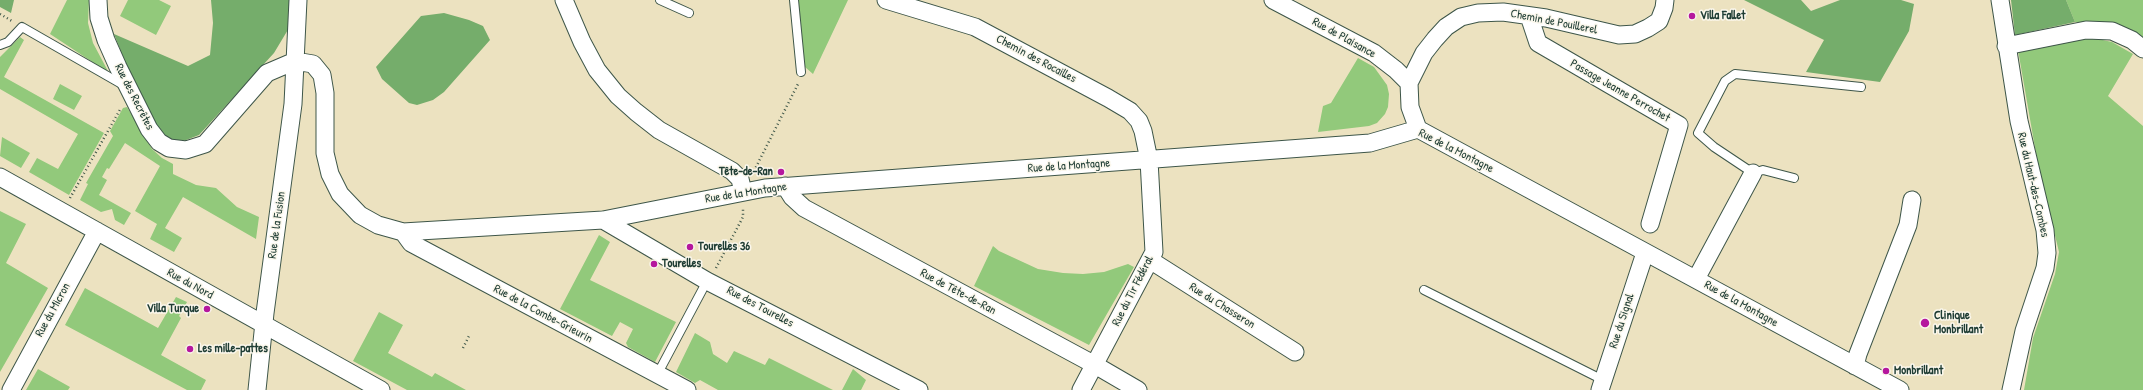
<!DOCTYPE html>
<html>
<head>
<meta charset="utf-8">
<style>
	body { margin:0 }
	canvas { display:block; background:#ece2c0 }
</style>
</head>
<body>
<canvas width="2143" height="390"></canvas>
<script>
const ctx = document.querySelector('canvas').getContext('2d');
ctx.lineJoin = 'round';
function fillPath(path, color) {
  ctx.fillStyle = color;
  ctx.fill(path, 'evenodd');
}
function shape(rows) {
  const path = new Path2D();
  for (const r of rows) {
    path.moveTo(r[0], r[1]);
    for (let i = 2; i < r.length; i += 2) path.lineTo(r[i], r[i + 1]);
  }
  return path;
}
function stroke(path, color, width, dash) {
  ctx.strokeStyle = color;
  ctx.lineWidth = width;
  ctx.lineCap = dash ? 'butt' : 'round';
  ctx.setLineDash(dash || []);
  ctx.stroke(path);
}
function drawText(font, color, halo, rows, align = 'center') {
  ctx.font = font + ' "Patrick Hand",sans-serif';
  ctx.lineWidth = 3;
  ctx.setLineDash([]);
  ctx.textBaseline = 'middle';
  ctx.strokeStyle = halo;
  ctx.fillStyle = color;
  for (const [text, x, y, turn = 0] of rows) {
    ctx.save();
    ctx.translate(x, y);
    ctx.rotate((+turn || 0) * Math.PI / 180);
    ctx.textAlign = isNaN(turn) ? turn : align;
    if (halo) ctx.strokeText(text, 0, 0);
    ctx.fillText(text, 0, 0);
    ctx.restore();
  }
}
const green = shape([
	[67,0,89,0,88,23,93,43,109,73,50,34],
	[128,0,159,0,171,6,156,35,120,16],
	[798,0,848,0,813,74,805,67],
	[2066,0,2143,0,2143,40,2108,23,2075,22],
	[20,37,24,40,4,77,104,133,69,195,29,172,37,158,58,169,78,134,0,89,0,57],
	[2084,39,2098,39,2112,42,2133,54,2108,96,2143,126,2143,390,2024,390,2033,338,2055,274,2059,252,2038,165,2018,50],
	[1358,58,1374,67,1387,85,1389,94,1388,107,1385,114,1377,123,1369,126,1318,132,1323,106,1331,103],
	[60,84,82,96,74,110,53,99],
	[127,107,152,149,162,158,173,164,173,174,196,185,216,188,237,207,259,217,256,239,183,197,165,228,182,238,174,252,150,239,157,224,135,211,160,166,125,143,109,169,107,168,102,177,107,180,99,195,131,213,124,225,115,220,112,209,101,212,80,200,88,184,86,183,113,136,110,131,123,108],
	[2,137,30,153,21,168,0,156],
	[0,211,26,224,6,263,48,288,0,372],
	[599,235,610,242,590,280,676,322,655,362,628,347,626,343,633,329,620,322,612,336,560,309],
	[993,246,999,251,1038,269,1063,273,1083,274,1104,272,1128,264,1134,267,1089,345,974,286],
	[85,288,158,328,176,297,187,302,179,316,181,318,161,355,206,380,201,390,187,390,65,325],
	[379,312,403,325,388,353,432,377,435,373,466,390,407,390,353,361],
	[695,333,710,342,713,354,727,363,734,351,765,365,769,358,833,390,718,390,700,380,695,383,676,372],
	[38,369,70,387,68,390,26,390],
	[853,369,866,380,861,390,842,390]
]);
const forest = shape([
	[0,0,14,0,11,13,0,7],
	[211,0,291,0,289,28,274,53,199,135,181,142,162,137,139,97,114,34,188,66,210,55,213,23],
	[1744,0,1801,0,1811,11,1840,0,1901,0,1914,4,1909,31,1880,82,1806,72,1824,40],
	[2011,0,2066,0,2075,22,2015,35],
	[444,13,469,20,483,26,490,40,444,92,433,100,417,105,409,103,382,79,376,67,421,16]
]);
const path = shape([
	[0,14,12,21],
	[754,171,799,82],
	[70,198,121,108],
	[716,268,743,217,743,208],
	[463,348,470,334]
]);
const service = shape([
	[660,0,689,13],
	[794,0,801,72],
	[0,45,8,42,22,27,125,86],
	[1794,178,1763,170,1753,173,1714,147,1698,133,1725,81,1735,74,1861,87],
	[1424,290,1603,380],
	[657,375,707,281]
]);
const minor = shape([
	[98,0,99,18,106,40,118,67,149,129,159,142,169,148,186,150,205,144,267,73,295,61],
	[564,0,582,42,597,70,618,96,636,112,659,130,732,171,740,179,743,192],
	[886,0,975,27,1108,98,1130,111,1139,121,1143,131,1149,160,1154,252,1081,390],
	[1273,0,1374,53,1396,70,1409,83],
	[2000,0,2019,121,2045,230,2047,253,2045,268,2024,331,2011,390],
	[1529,16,1538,43,1679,125,1650,224],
	[2006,46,2086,30,2112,31,2132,40,2143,49],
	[295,61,313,64,322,75,325,93,325,153,330,174,340,194,360,215,378,225,403,232,603,220,765,188,1370,143,1418,129,1900,390],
	[1418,129,1410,107,1409,83,1424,53,1435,39,1446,27,1461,17,1478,13,1503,12,1546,18,1619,35,1635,34,1648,28,1659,21,1664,8,1665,0],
	[0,177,381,390],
	[785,186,792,197,804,208,1095,365,1138,390],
	[603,220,707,281,919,390],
	[403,232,411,243,687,390],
	[1150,260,1295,352],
	[1696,279,1753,173],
	[1855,366,1858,354,1908,225,1912,200],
	[11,390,97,231],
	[257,390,265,313,293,104,298,0],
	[1600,390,1645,253]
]);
const markers = [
	[1692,16,4,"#b5179e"],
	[781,172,4,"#b5179e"],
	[690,247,4,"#b5179e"],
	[654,264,4,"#b5179e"],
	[207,309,4,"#b5179e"],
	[1925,323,5,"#b5179e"],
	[190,349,4,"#b5179e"],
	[1886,371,4,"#b5179e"]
];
const poiNames = [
	["Villa Fallet",1700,16],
	["Tête-de-Ran",773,172,"right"],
	["Tourelles 36",698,247],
	["Tourelles",662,264],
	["Villa Turque",199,309,"right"],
	["Clinique",1934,316],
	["Monbrillant",1934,330],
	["Les mille-pattes",198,349],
	["Monbrillant",1894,371]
];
const streetNames = [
	["Chemin de Pouillerel",1554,22,11],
	["Rue de Plaisance",1344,38,29],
	["Chemin des Rocailles",1036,59,28],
	["Passage Jeanne Perrochet",1620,91,30],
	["Rue des Recrêtes",134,97,63],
	["Rue de la Montagne",1456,151,27],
	["Rue de la Montagne",1069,166,-4],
	["Rue du Haut-des-Combes",2033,185,77],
	["Rue de la Montagne",746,193,-9],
	["Rue de la Fusion",277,225,-82],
	["Rue du Nord",190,284,29],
	["Rue du Tir Fédéral",1133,291,-63],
	["Rue de Tête-de-Ran",958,292,28],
	["Rue de la Montagne",1741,304,29],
	["Rue du Chasseron",1222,306,32],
	["Rue des Tourelles",760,307,28],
	["Rue du Micron",53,310,-61],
	["Rue de la Combe-Grieurin",543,314,28],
	["Rue du Signal",1622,321,-72]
];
fillPath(green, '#92c97b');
fillPath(forest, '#75ad6b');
stroke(service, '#3e5649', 10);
stroke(minor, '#3e5649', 19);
stroke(path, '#3e5649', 2.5, [1, 3]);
stroke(service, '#fff', 8);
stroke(minor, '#fff', 17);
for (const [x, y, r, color] of markers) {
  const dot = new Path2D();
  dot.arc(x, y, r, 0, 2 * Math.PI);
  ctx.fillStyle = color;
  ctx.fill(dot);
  stroke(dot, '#fbf7ec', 1.5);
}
drawText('bold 12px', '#1f3d34', '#fbf7ec', poiNames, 'left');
drawText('12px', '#1f3d34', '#fbf7ec', streetNames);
</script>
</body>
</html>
